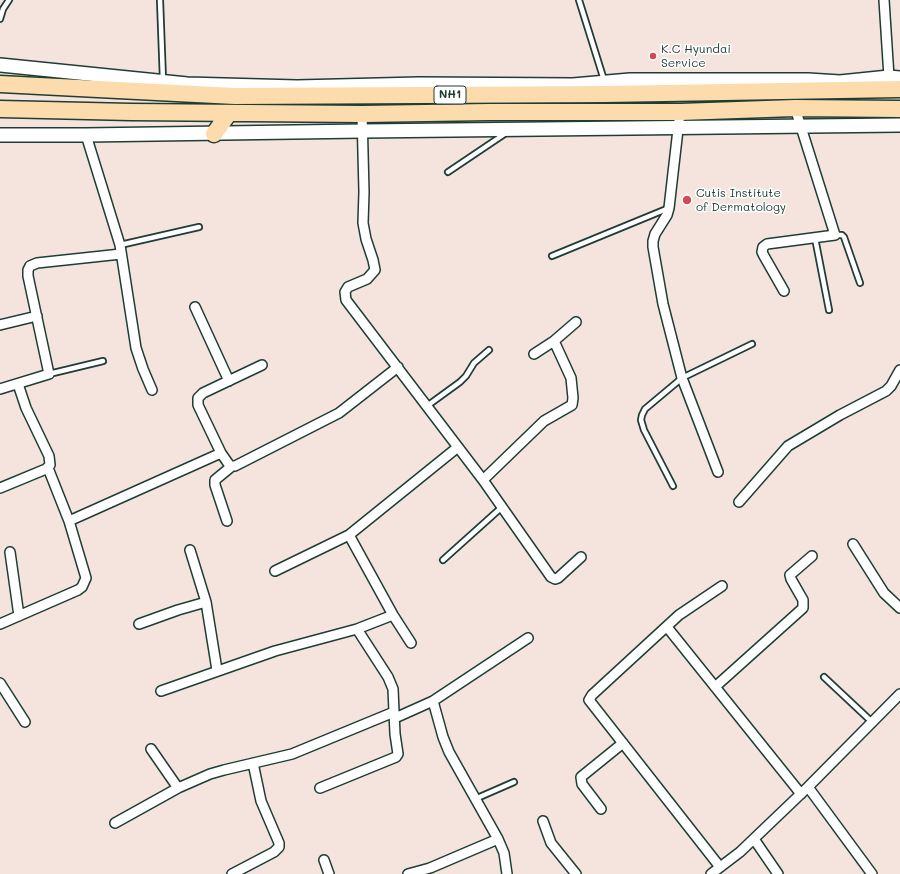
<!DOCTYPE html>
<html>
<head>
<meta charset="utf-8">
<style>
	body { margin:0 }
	canvas { display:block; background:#f4e4dd }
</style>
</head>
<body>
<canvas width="900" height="874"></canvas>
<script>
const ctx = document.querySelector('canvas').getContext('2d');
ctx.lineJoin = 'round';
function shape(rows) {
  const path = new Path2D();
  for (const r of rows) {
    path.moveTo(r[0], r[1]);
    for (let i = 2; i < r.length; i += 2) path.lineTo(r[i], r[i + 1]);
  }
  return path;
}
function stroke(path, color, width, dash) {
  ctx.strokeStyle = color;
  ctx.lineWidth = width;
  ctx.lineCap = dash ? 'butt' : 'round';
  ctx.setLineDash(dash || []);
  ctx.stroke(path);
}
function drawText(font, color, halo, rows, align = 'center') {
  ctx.font = font + ' Mali,sans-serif';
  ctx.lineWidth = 3;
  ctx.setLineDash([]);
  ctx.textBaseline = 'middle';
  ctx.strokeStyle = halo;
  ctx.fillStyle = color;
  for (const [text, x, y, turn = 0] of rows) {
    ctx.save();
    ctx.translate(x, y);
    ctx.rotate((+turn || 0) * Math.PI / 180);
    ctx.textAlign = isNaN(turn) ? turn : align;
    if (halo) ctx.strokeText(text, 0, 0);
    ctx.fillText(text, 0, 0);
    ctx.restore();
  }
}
const lane = shape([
	[160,0,163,80],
	[579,0,604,80],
	[0,19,3,9,9,0],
	[448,172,506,133],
	[835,235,842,235,844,237,860,283],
	[815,238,829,310],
	[120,245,199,227],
	[552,256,669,208],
	[49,374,103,361],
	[427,406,460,382,466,376,474,363,489,350],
	[673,486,644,430,641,420,642,415,645,409,682,378,752,344],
	[443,560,502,507],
	[824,677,872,722],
	[475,799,514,782]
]);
const street = shape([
	[884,0,889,77,887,82],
	[680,112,669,208,667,215,655,234,653,241,653,247,663,304,682,378,718,472],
	[362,114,364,192,363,223,366,239,373,260,375,270,367,279,348,287,345,292,346,300,483,480,551,577,555,579,558,578,581,557],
	[86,135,120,245,136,348,143,369,152,390],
	[784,291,764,256,762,252,763,247,767,244,835,235,795,108],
	[195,307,229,381],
	[0,325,37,316],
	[534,354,554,341,576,322],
	[262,365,203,393,198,398,198,405,221,453,230,466,235,466,339,413,398,367],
	[0,389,49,374,28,276,28,270,30,266,37,263,121,254],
	[483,480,544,421,572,405,573,398,571,378,554,341],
	[0,488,46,469,50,465,49,456,26,408,18,384],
	[739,502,788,446,840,415,886,391,891,386,900,370],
	[69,521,221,453],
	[227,521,215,485,215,480,232,466],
	[349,535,393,615,411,643],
	[853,544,884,593,900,608],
	[190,550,206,602,217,670],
	[10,552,19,616],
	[275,571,349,535,458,447],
	[0,624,78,590,82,587,86,578,69,521,48,468],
	[139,624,178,610,206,602],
	[667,627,801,794],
	[0,683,25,722],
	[715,687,803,608,803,600,791,579,790,575,812,556],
	[161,691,275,651,357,629,393,615],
	[433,701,443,737,449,752,498,839,504,853,507,874],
	[395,718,433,701,528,638],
	[151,749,178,788],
	[808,787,872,874],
	[320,788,396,757,398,754,395,734,393,689,388,677,357,629],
	[601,809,582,784,581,777,623,743],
	[543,821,551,843,576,874],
	[115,823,178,788,210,774,224,770,292,754,394,712],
	[754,839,778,874],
	[324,860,329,874],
	[720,867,589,700,592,695,679,615,722,586],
	[232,874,274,852,279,847,279,843,261,801,253,763],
	[408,874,430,868,498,839],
	[711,874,740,852,808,787,900,694]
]);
const secondary = shape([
	[0,65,187,84,297,87,419,84,573,85,630,80,808,80,840,82,889,77,900,78],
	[0,135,86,135,363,131,900,125]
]);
const highway = shape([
	[0,84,235,96,605,94,900,89],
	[0,109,131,112,362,114,489,112,680,112,795,108,900,109],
	[214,134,229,113]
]);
const markers = [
	[653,56,4,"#d1495b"],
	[687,200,5,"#d1495b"]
];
const shields = [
	[450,95,32]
];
const shieldNames = [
	["NH1",450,95]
];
const poiNames = [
	["K.C Hyundai",661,49],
	["Service",661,63],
	["Cutis Institute",696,193],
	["of Dermatology",696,207]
];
stroke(lane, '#1f3d34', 8);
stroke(street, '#1f3d34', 12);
stroke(secondary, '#1f3d34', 16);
stroke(highway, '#1f3d34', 19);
stroke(lane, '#fff', 4.5);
stroke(street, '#fff', 9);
stroke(secondary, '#fff', 13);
stroke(highway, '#fcdcac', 16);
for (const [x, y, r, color] of markers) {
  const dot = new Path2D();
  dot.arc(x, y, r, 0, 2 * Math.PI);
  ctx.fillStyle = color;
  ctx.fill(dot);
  stroke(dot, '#fff', 1.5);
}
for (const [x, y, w] of shields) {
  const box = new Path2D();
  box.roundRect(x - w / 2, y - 9, w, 18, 3);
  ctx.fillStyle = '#fff';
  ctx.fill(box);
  stroke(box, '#1f3d34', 1);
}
drawText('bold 11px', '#1f3d34', null, shieldNames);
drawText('12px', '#1f3d34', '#fff', poiNames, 'left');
</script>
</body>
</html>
